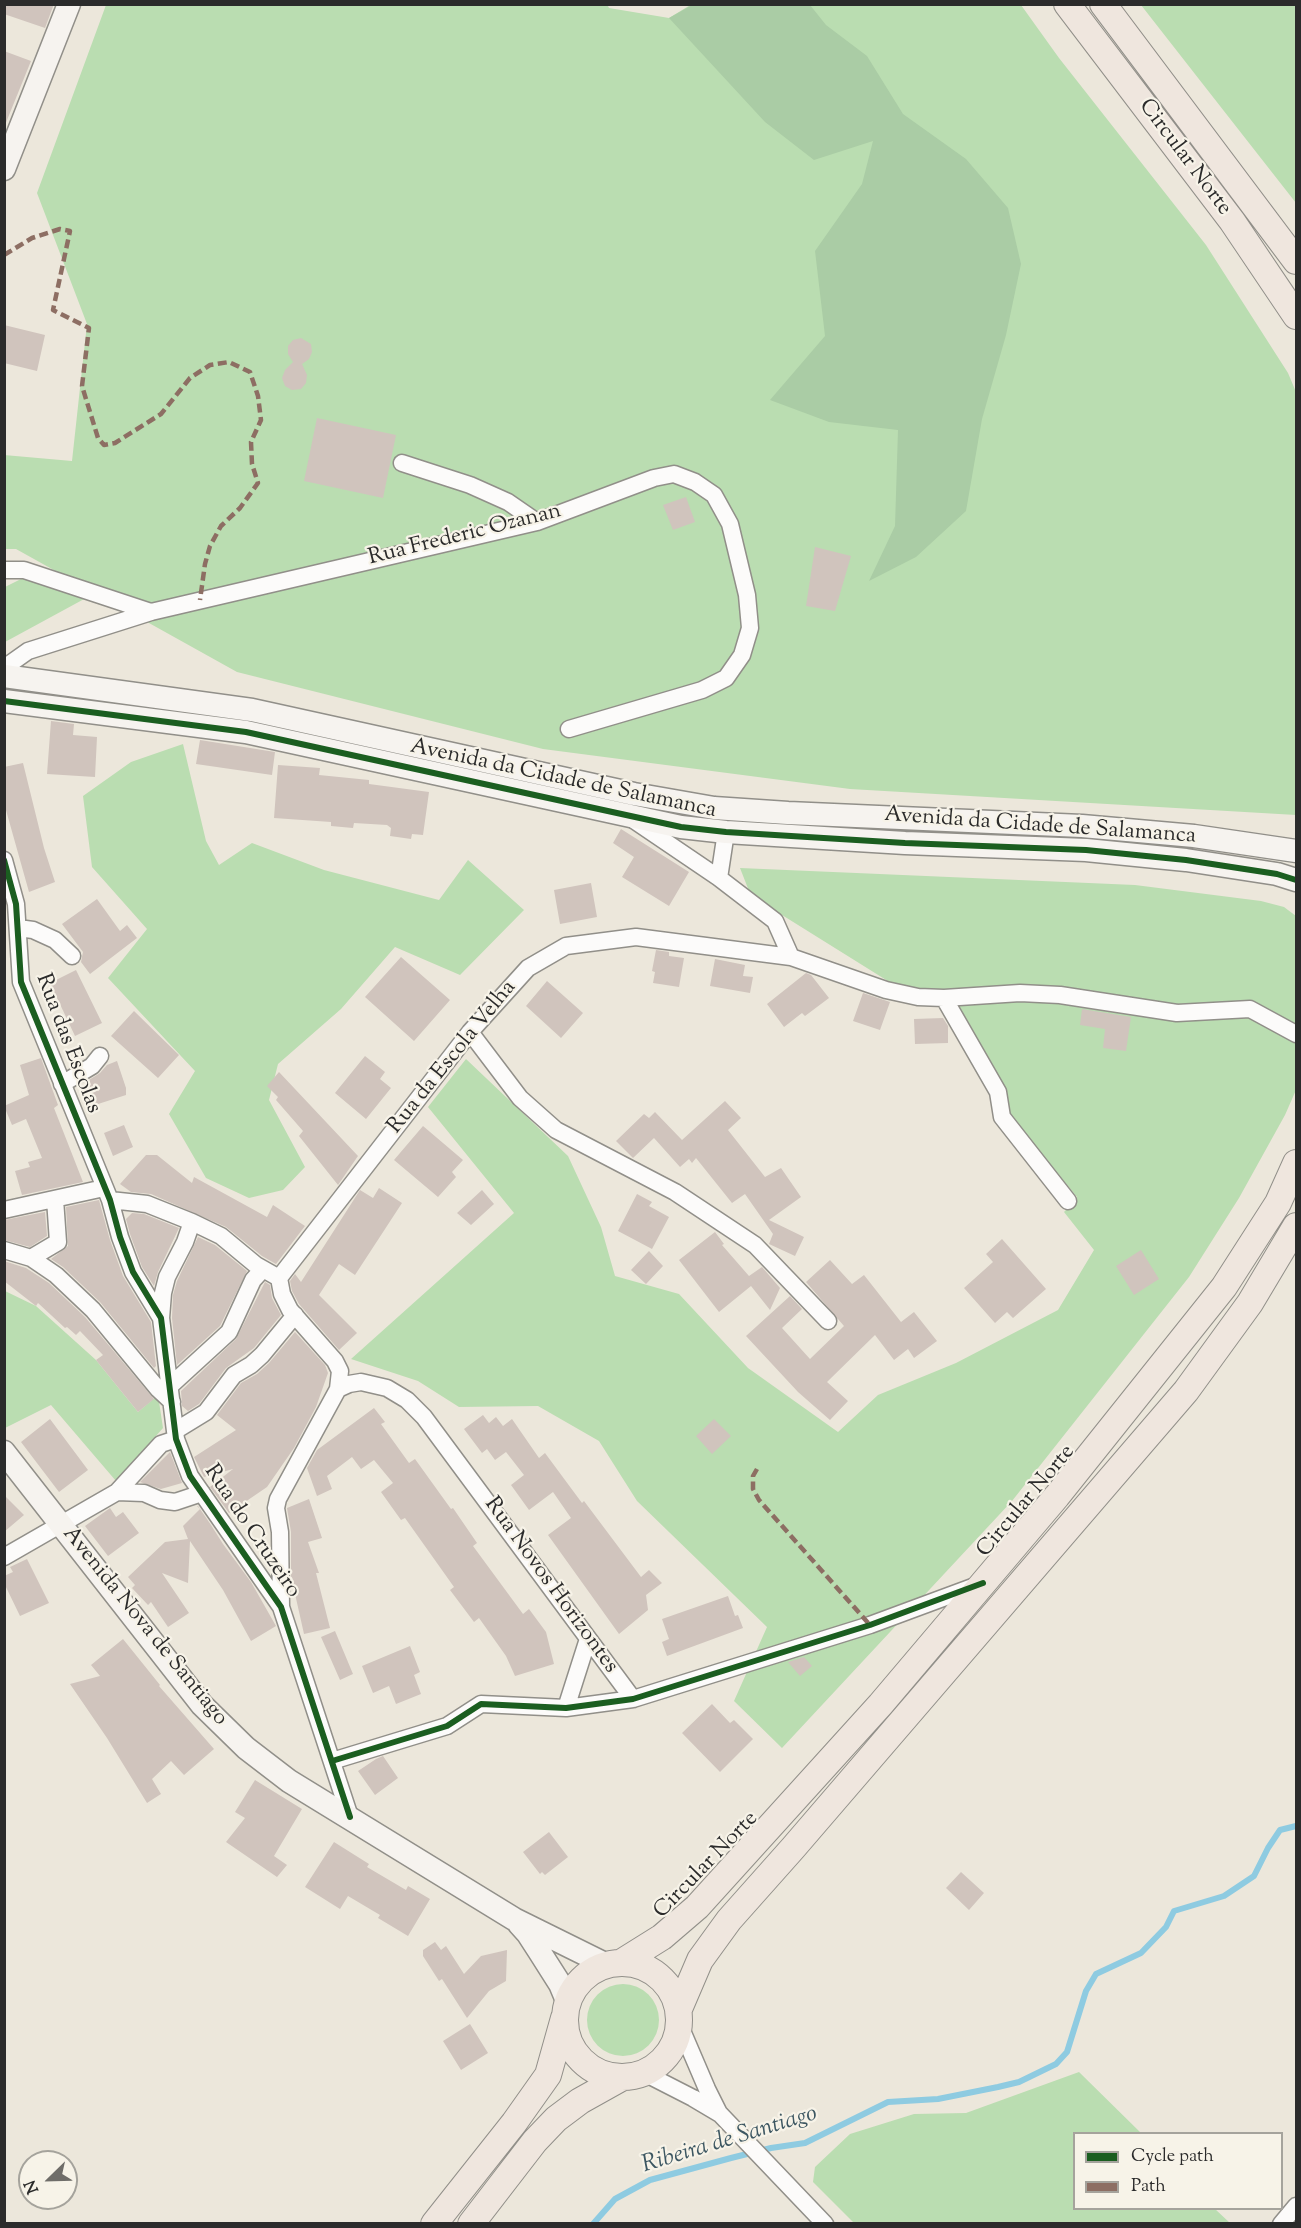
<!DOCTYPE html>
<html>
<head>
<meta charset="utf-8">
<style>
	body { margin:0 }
	#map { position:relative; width:1301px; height:2228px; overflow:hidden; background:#ece7db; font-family:"Sorts Mill Goudy",serif }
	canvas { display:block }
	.frame { position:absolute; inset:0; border:6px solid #2b2b2b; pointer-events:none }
	.legend { position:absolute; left:1073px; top:2132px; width:210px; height:78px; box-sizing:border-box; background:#f7f3e8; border:2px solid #a5a39c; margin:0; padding:8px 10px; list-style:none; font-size:18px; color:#2b2b2b }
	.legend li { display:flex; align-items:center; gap:12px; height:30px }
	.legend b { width:30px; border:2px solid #a5a39c }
	.north { position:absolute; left:18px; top:2150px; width:60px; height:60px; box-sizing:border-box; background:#f7f3e8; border:2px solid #a5a39c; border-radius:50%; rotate:247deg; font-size:16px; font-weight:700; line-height:24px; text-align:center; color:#2b2b2b }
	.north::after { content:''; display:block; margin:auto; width:21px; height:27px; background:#6f6d69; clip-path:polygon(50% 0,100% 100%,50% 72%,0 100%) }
</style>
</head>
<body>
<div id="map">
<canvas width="1301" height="2228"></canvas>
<div class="frame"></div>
<ul class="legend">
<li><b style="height:8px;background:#1b5e20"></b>Cycle path</li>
<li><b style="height:8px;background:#8d6e63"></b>Path</li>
</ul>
<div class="north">N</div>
</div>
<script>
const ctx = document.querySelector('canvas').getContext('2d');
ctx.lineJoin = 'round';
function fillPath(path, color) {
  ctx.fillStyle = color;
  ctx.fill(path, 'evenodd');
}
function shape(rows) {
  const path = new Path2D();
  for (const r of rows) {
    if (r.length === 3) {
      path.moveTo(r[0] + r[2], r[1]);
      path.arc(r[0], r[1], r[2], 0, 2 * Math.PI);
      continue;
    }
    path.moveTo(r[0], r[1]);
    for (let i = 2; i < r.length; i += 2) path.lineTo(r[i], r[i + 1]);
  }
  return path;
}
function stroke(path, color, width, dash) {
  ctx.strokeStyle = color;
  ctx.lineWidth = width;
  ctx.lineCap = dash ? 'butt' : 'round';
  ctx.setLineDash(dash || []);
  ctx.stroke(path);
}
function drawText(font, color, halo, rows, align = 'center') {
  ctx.font = font + ' "Sorts Mill Goudy",serif';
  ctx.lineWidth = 4.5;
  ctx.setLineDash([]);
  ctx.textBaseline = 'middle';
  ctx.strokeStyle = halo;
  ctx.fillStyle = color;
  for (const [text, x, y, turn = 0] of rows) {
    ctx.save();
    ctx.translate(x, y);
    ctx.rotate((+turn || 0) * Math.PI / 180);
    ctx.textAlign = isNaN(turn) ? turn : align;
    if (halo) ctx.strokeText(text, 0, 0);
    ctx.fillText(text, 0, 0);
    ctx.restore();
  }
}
const green = shape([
	[607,4,609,8,669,18,692,4,1021,5,1059,58,1206,245,1288,373,1296,392,1296,815,850,789,543,749,237,672,16,549,5,549,4,455,72,461,87,324,37,193,106,5],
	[1141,5,1296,5,1296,203,1202,83],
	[25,577,86,598,5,642,5,587],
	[183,744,206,841,219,865,252,843,324,870,439,900,468,860,524,910,460,975,395,947,341,1009,278,1064,269,1100,305,1167,283,1190,249,1198,206,1178,169,1114,195,1071,108,978,147,929,92,867,83,796,131,762],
	[740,868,1135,885,1261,901,1284,907,1296,916,1296,1090,1285,1115,1239,1198,1189,1277,1012,1501,782,1748,734,1701,767,1627,637,1501,599,1441,538,1406,459,1407,418,1381,351,1359,514,1213,428,1107,466,1059,568,1156,601,1227,615,1276,679,1294,748,1368,838,1432,878,1395,956,1363,1058,1310,1094,1250,1064,1212,1077,1197,1009,1115,1009,1101,947,993,891,983,774,910,749,891],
	[5,1291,36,1306,96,1360,138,1412,158,1395,163,1428,116,1481,51,1405,5,1428],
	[623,2020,36],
	[1079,2072,1141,2133,1074,2134,1074,2208,1215,2209,1230,2223,854,2223,813,2182,815,2167,850,2134,914,2114,966,2113]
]);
const forest = shape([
	[692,5,810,5,826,25,867,56,903,114,966,159,1008,208,1021,264,1006,335,982,419,966,511,916,557,869,581,895,526,898,430,829,422,770,400,825,336,815,251,862,184,873,141,814,160,765,122,669,18]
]);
const stream = shape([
	[593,2224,615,2199,650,2180,731,2158,771,2148,805,2143,888,2102,938,2099,998,2087,1019,2082,1056,2064,1067,2052,1086,1991,1096,1974,1141,1953,1166,1927,1174,1911,1224,1896,1254,1876,1268,1848,1280,1830,1296,1826]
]);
const building = shape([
	[4,4,54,4,45,28,4,14],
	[4,51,31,61,5,125,4,125],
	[4,325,45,335,37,371,4,363],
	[301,338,311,344,312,352,309,359,302,364,307,375,306,383,301,389,292,390,285,386,282,378,285,370,293,362,288,354,288,346,293,340],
	[317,418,396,435,383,498,304,481],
	[686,497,695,522,673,530,663,505],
	[815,547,851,556,835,611,806,606],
	[51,721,74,724,73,735,97,737,95,777,47,774],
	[200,740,275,752,272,775,196,764],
	[23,763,44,848,55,882,29,892,4,803,4,767],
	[278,765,320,768,319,775,369,780,369,784,429,792,423,835,412,834,411,839,390,836,391,828,387,825,354,823,353,828,331,826,331,822,274,818],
	[621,829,689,872,669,906,622,877,634,857,613,843],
	[591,883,597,917,560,924,554,890],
	[97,899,120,931,127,925,137,938,90,974,81,962,83,952,62,924],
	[656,950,669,952,669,956,684,958,679,987,653,983,655,972,652,971],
	[401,957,450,1000,414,1041,365,997],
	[715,959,745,965,743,976,753,977,750,993,710,986],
	[76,970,102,1023,75,1036,50,983],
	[806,973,811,975,829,998,805,1016,802,1013,784,1027,767,1004],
	[547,981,583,1013,561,1038,526,1006],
	[863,993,890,1002,880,1030,853,1021],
	[1082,1009,1131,1017,1126,1051,1103,1048,1105,1029,1080,1025],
	[134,1011,179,1055,158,1078,111,1036],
	[943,1018,948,1026,948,1043,915,1044,914,1019],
	[365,1056,385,1072,380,1079,391,1088,366,1119,335,1093],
	[41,1058,58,1105,54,1108,83,1182,22,1195,15,1171,30,1167,28,1162,42,1158,26,1119,12,1125,4,1106,29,1095,20,1065],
	[117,1061,126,1088,126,1095,95,1105,88,1086,91,1085,89,1080,100,1073,107,1065],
	[279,1072,358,1156,338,1185,299,1136,303,1131,276,1100,278,1097,267,1086],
	[725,1101,741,1118,728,1130,765,1177,781,1168,801,1197,769,1220,804,1237,795,1256,769,1244,773,1234,745,1194,732,1203,696,1158,692,1163,689,1159,680,1167,654,1138,633,1158,616,1141,644,1114,649,1118,655,1112,682,1140],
	[124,1125,133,1147,113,1156,104,1133],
	[423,1126,463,1160,452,1172,456,1177,438,1197,394,1160],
	[146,1155,157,1155,192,1183,194,1177,267,1217,273,1205,305,1226,276,1264,262,1256,226,1227,151,1194,131,1192,120,1184],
	[379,1188,402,1203,355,1275,339,1264,319,1295,357,1333,339,1350,299,1304,292,1291,290,1281,295,1274,301,1282,360,1190,373,1198],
	[482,1190,494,1204,471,1225,457,1213],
	[637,1194,652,1202,649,1206,669,1217,652,1249,618,1231],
	[99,1200,110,1240,123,1276,151,1322,156,1366,154,1368,100,1302,63,1267,51,1259,68,1246,66,1207],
	[45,1212,47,1236,30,1247,4,1240,4,1220],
	[132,1213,144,1214,179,1228,158,1272,154,1286,142,1267,130,1234,126,1219],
	[715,1232,724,1244,722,1245,749,1276,762,1267,780,1288,770,1310,751,1286,719,1312,679,1260],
	[198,1237,215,1245,247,1271,220,1326,177,1365,172,1318,173,1295,177,1281],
	[1002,1239,1046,1289,1013,1318,1007,1312,995,1323,964,1288,993,1262,986,1254],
	[1141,1250,1159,1279,1134,1295,1116,1266],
	[649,1251,663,1266,646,1284,631,1270],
	[830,1260,852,1284,864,1275,901,1322,914,1312,937,1341,914,1358,908,1349,894,1360,875,1335,827,1382,848,1401,830,1420,798,1392,746,1336,790,1296,802,1309,782,1328,810,1359,844,1326,806,1282],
	[4,1261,26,1268,49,1283,85,1317,154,1399,138,1412,96,1360,103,1355,80,1331,76,1335,67,1327,65,1328,38,1303,36,1306,4,1281],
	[265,1282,270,1285,272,1298,281,1315,254,1348,226,1368,199,1404,188,1411,182,1406,181,1391,236,1339],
	[295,1332,325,1365,328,1373,316,1407,294,1448,267,1487,229,1513,210,1487,233,1469,204,1477,194,1457,236,1430,217,1415,241,1383,257,1374,269,1363],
	[374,1408,385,1422,381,1424,409,1463,415,1459,451,1509,453,1508,477,1543,473,1546,523,1614,529,1609,546,1632,554,1664,515,1676,506,1656,479,1618,474,1622,450,1590,454,1587,405,1518,401,1520,381,1492,393,1483,374,1460,361,1469,352,1457,327,1476,332,1489,317,1496,307,1468,317,1450],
	[483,1415,489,1423,496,1417,503,1426,512,1419,539,1458,545,1453,582,1503,584,1501,641,1577,649,1570,662,1583,646,1595,648,1610,619,1634,548,1535,571,1518,553,1492,529,1510,511,1485,524,1475,506,1452,495,1460,487,1449,482,1453,464,1429],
	[50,1419,88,1470,59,1492,21,1442],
	[714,1419,731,1436,712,1454,696,1436],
	[170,1452,182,1483,161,1489,140,1482],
	[4,1495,24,1515,4,1532],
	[309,1499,322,1538,308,1542,319,1573,316,1573,330,1628,304,1634,291,1576,291,1532,287,1508],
	[197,1506,198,1506,211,1525,223,1544,251,1582,276,1626,251,1641,223,1590,190,1541,188,1583,162,1573,189,1613,168,1627,151,1602,148,1605,132,1588,135,1585,128,1577,165,1542,188,1539,183,1526,200,1509],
	[110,1508,116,1517,123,1512,139,1533,108,1556,85,1526],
	[27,1559,49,1603,20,1616,4,1583,4,1576,13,1572,10,1567],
	[728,1596,735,1616,738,1615,743,1628,667,1656,662,1642,669,1639,662,1619],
	[335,1631,353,1674,340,1680,321,1637],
	[123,1639,160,1685,159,1686,214,1749,184,1775,171,1761,152,1779,161,1794,147,1803,107,1738,70,1684,100,1676,91,1665],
	[410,1646,420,1672,414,1675,421,1694,396,1704,389,1686,373,1693,362,1666],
	[804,1657,812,1666,800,1676,788,1662],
	[712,1704,730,1723,734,1720,753,1739,720,1772,682,1733],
	[383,1756,398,1778,375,1795,358,1771,376,1759],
	[255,1780,302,1809,274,1856,287,1865,277,1877,226,1842,245,1818,235,1812],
	[549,1832,568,1857,545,1875,542,1872,540,1874,523,1852],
	[334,1842,369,1864,367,1867,406,1890,408,1886,430,1899,408,1936,378,1918,380,1915,348,1896,340,1909,305,1887],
	[961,1872,984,1893,969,1910,946,1888],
	[435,1942,441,1950,446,1946,464,1974,481,1956,507,1950,506,1981,489,1991,467,2018,442,1979,439,1981,423,1956,423,1950],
	[470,2024,488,2053,461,2070,443,2041]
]);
const street = shape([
	[402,463,470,485,508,502,537,522],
	[4,570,24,570,151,612],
	[4,668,28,651,151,612,537,522,654,478,674,474,695,482,714,495,730,524,747,595,750,628,742,655,726,678,702,690,569,729],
	[632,819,719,878,775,921,791,957],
	[4,860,16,904,21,982,110,1200,120,1237,133,1272,161,1318,176,1439,190,1476,281,1607,350,1817],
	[719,878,726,832],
	[18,928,33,930,55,940,72,956],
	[944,998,998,1092,1002,1117,1068,1201],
	[470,1032,520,1098,556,1130,675,1192,755,1245,828,1321],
	[62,1084,92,1066,100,1056],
	[110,1200,147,1204,192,1222,221,1236,256,1265,279,1278],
	[4,1210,104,1188],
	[4,1250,31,1258,56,1275,93,1310,158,1389,172,1402],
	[31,1258,58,1242,55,1199],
	[279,1278,470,1032,528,968,566,946,636,937,791,957,886,990,918,997,944,998,1020,993,1060,995,1177,1013,1250,1009,1296,1034],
	[279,1278,282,1294,290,1310,335,1361,340,1371,338,1389,278,1499,276,1508,280,1532,281,1607],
	[161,1318,163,1293,167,1277,185,1242,192,1222],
	[170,1386,229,1332,253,1280,263,1269],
	[338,1389,349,1384,361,1382,387,1388,407,1400,424,1417,633,1699],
	[175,1431,206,1412,234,1375,251,1365,262,1355,295,1315],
	[117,1492,144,1493,160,1500,175,1502,202,1493],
	[4,1557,117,1492,161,1444,176,1439],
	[566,1708,588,1639],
	[332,1761,447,1726,481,1704,566,1708,633,1699,870,1625,978,1585],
	[680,2026,707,2089,719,2113],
	[640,2075,650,2076,693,2098,720,2114,825,2224],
	[1281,2224,1296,2206]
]);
const secondary = shape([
	[4,169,69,4],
	[4,676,252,710,634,794,714,808,788,813,1082,826,1194,836,1296,851],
	[4,701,246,732,681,827,726,832,905,843,1086,850,1186,860,1277,874,1296,880],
	[4,1452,202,1705,246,1748,289,1781,514,1919,605,1964],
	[519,1924,528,1934,539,1951,560,1984,568,2003]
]);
const primary = shape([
	[1067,4,1232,221,1296,316],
	[1103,4,1296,261],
	[622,1962,662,1937,697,1907,880,1705,1057,1496,1224,1287,1278,1203,1296,1163],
	[622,2020,57],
	[679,2009,700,1960,729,1920,793,1848,1186,1391,1250,1303,1296,1226],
	[434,2224,514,2123,548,2075,564,2018],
	[471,2224,535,2141,556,2119,580,2101,623,2077]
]);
const quiet = shape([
	[4,255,32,238,60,229,70,231,53,310,89,328,82,386,98,438,104,445,115,443,161,414,190,378,210,365,229,362,250,372,258,396,261,420,251,442,252,464,258,483,240,508,221,526,210,546,205,564,200,600],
	[757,1469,753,1476,753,1489,759,1500,870,1625]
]);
const cycleway = shape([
	[4,701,246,732,681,827,726,832,905,843,1086,850,1186,860,1277,874,1296,880],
	[4,860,16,904,21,982,110,1200,120,1237,133,1272,161,1318,176,1439,190,1476,281,1607,350,1817],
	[332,1761,447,1726,481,1704,566,1708,633,1699,870,1625,983,1583]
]);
const streetNames = [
	["Circular Norte",1184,158,53],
	["Rua Frederic Ozanan",465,536,-14],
	["Avenida da Cidade de Salamanca",563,780,12],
	["Avenida da Cidade de Salamanca",1040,827,4],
	["Rua das Escolas",67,1044,69],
	["Rua da Escola Velha",453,1058,-51],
	["Circular Norte",1027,1502,-50],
	["Rua do Cruzeiro",251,1532,56],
	["Rua Novos Horizontes",550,1586,54],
	["Avenida Nova de Santiago",144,1627,51],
	["Circular Norte",707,1866,-46]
];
const waterNames = [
	["Ribeira de Santiago",730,2141,-17]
];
fillPath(green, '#baddb1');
fillPath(forest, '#aacca5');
stroke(stream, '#8ecbe1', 6);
fillPath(building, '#d0c4bd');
stroke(street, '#918f89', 19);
stroke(secondary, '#918f89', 25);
stroke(primary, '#918f89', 28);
stroke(street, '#fcfbfa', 16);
stroke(secondary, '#f6f3ef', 22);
stroke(primary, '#efe6de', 26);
stroke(quiet, '#8d6e63', 4.5, [9, 4.5]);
stroke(cycleway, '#1b5e20', 6);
drawText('22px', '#2b2b2b', '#f7f3e8', streetNames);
drawText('italic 24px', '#3d5762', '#f7f3e8', waterNames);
</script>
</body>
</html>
